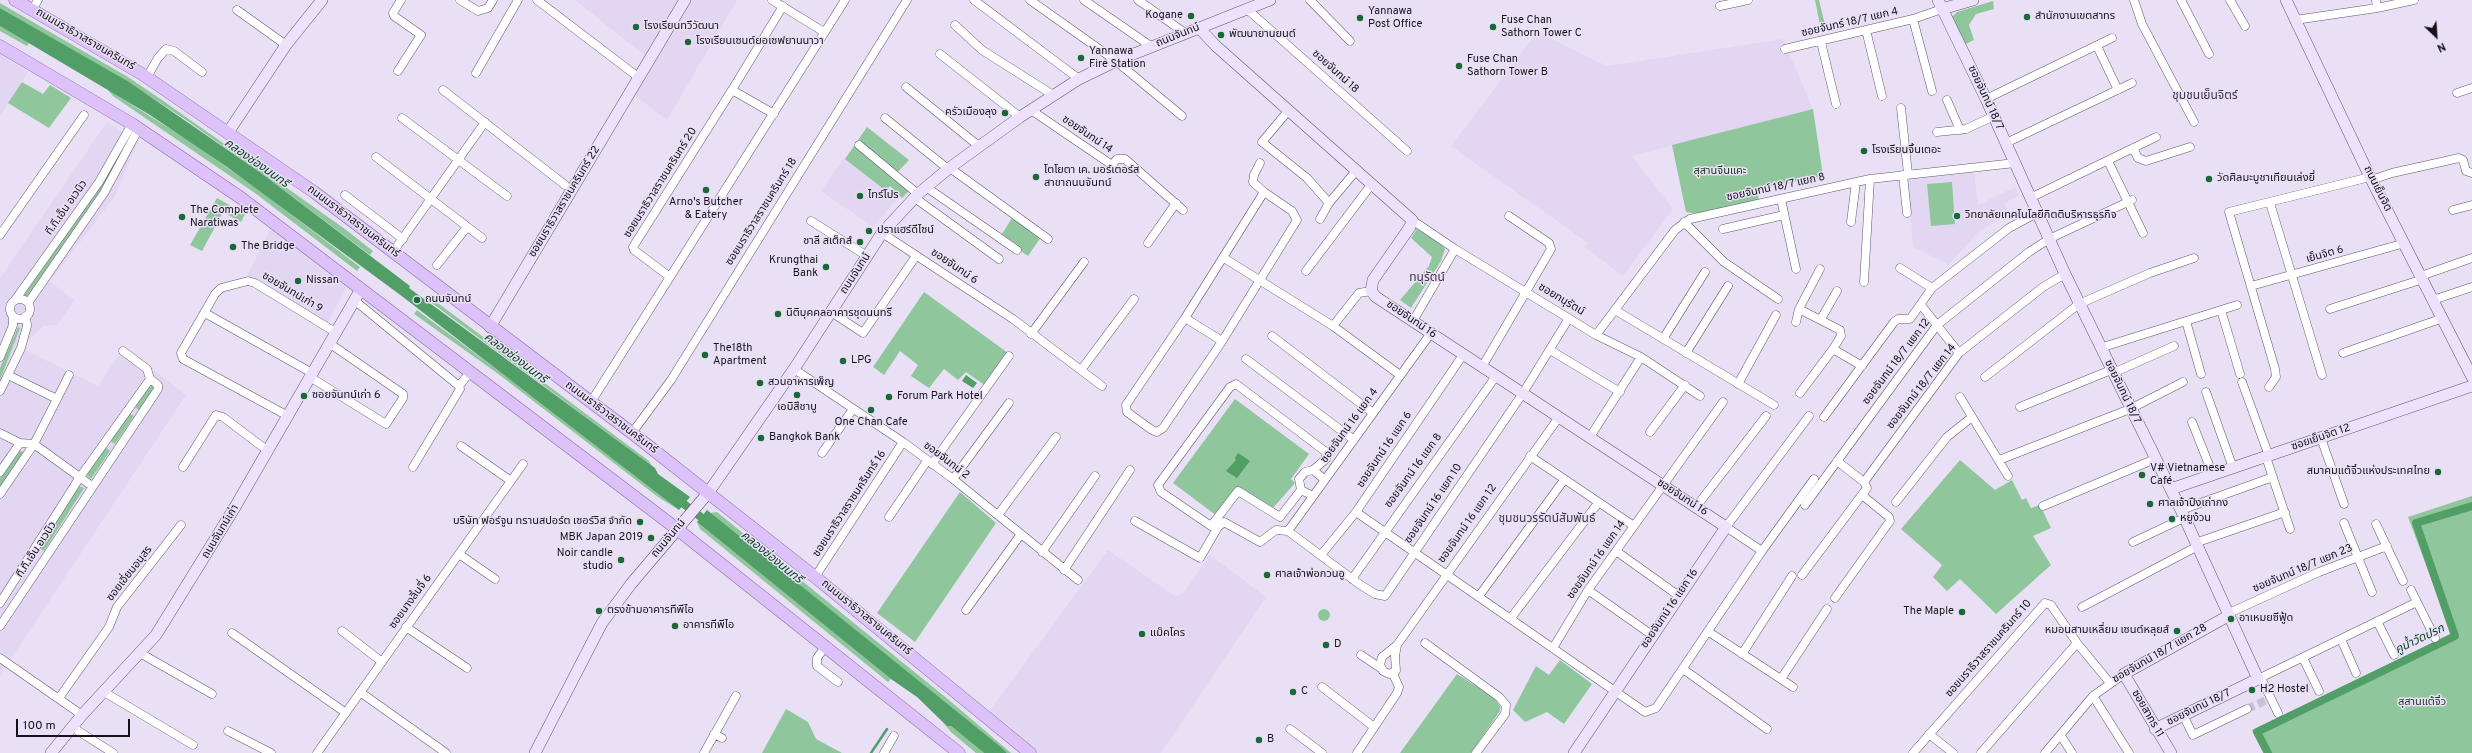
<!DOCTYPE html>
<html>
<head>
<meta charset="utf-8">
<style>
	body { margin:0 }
	#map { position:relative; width:2472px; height:753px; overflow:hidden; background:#e9e0f6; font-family:Overpass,sans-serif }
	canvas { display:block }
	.north { position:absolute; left:2416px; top:16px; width:40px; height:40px; -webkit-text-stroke:3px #e9e0f6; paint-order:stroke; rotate:155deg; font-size:11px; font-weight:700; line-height:16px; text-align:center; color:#141118 }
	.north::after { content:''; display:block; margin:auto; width:14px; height:18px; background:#141118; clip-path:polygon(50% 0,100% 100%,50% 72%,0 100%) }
	.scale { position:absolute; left:16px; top:719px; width:114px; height:18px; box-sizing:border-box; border:2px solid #141118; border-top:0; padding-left:5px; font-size:12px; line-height:14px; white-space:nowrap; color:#141118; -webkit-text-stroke:3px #e9e0f6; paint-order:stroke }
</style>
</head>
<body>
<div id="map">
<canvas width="2472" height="753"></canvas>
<div class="north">N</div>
<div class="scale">100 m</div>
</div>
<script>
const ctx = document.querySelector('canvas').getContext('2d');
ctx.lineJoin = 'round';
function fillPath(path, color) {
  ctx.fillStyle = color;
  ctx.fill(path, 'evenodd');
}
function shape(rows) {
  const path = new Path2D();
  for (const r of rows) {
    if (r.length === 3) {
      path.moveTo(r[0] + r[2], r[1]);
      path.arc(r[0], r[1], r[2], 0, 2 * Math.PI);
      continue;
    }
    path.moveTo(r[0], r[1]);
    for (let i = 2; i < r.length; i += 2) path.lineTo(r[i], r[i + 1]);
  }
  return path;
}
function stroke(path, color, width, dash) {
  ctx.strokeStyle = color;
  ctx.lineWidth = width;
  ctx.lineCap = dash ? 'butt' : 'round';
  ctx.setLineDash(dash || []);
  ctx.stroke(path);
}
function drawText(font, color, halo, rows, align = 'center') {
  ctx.font = font + ' Overpass,"Noto Sans Thai",sans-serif';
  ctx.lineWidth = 3;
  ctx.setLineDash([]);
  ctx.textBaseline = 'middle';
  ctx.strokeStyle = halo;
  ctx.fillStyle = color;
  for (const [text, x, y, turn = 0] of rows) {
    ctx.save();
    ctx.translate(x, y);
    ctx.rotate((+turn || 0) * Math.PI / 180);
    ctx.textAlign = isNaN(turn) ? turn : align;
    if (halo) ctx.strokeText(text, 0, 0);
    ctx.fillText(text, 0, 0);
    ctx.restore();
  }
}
const built = shape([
	[575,0,679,0,645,56],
	[689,0,737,0,667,120,633,94],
	[1537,32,1607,66,1783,39,1813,109,1632,156,1673,209,1623,276,1585,247,1588,243,1451,146],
	[0,54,28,72,0,116],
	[107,122,138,142,115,196,50,282,75,300,57,325,43,326,26,343,25,350,98,386,124,347,186,395,0,675,0,278],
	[844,158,896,200,873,227,821,191],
	[1974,172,1978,205,2015,187,2019,196,2004,203,2009,213,1978,232,1949,265,1913,247,1908,179],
	[271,227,347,287,326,326,247,276],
	[1108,550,1175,596,1183,594,1210,555,1266,597,1161,753,1038,753,988,713]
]);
const green = shape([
	[1815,0,1819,0,1826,29,1821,30],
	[1993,1,1994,9,1976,14,1969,25,1974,40,1962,46,1952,17,1957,12],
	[0,3,128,77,162,100,345,229,373,251,370,255,261,173,183,118,128,82,0,8],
	[0,26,29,43,27,46,0,31],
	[22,82,43,94,50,85,71,98,49,128,8,103],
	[107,89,188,140,259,190,360,267,357,271,255,193,113,96],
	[1813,109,1823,176,1757,189,1759,202,1699,214,1686,212,1672,145],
	[867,127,909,160,894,176,910,190,902,198,890,186,886,191,845,159],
	[118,155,120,155,99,195,27,298,25,298,24,295,106,177],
	[1952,182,1955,224,1931,226,1927,184],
	[217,198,245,214,241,222,223,212,202,251,190,245],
	[1012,218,1041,237,1028,256,1016,248,1018,245,1002,234],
	[1417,229,1439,242,1445,249,1441,261,1411,308,1400,300,1429,266,1432,257,1411,238],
	[924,292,1008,353,986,386,966,372,958,380,944,369,929,388,911,376,918,365,900,351,884,375,873,367],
	[427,295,649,461,652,466,425,298],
	[417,310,519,386,679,510,658,497,497,373,414,314],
	[18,327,20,328,0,380,0,368],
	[150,383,155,386,139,410,135,407],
	[1235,399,1309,454,1291,479,1295,483,1272,509,1241,489,1217,516,1173,483],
	[129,413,134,416,115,444,110,441],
	[105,447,110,451,91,479,87,475],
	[19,450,24,453,0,487,0,478],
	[1960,460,1995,490,2012,480,2022,500,2026,498,2031,508,2040,505,2051,528,2033,536,2051,565,1996,614,1960,579,1947,591,1933,577,1942,565,1901,529],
	[79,486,84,488,44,551,39,548],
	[960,492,996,523,915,642,877,613],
	[2472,496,2472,753,2264,753,2252,730,2452,634,2408,517],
	[717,512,949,700,1011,753,1007,753,710,513],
	[697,522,891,679,888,682,700,529],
	[1324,615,6],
	[1560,660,1592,684,1564,724,1547,712,1525,722,1513,710,1536,666,1549,675],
	[1457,674,1493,697,1500,706,1500,711,1471,753,1400,753],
	[786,709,808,722,816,739,842,753,762,753],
	[941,720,947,726,951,726,984,753,976,753,951,732]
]);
const water = shape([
	[0,8,129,82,261,173,410,286,409,288,655,468,658,474,690,497,679,510,403,297,227,167,150,115,0,26],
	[966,375,977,383,973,388,962,381],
	[1238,453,1250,461,1237,478,1226,471,1236,460,1235,458],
	[707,510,1002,748,1007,753,984,753,951,726,947,726,917,697,891,679,697,522]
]);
const stream = shape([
	[871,753,887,729]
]);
const canal = shape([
	[676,498,710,524],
	[2268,753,2257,732,2455,636,2416,523,2472,506]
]);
const streetTunnel = shape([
	[2247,709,2271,698]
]);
const street = shape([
	[460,0,478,11,488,8,493,0],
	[537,0,638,77],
	[772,0,824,32],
	[974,0,1079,79],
	[1030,0,1116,61,1182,116],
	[1084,0,1152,47],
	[1138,0,1185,33],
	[1310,0,1350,41],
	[2134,0,2142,24,2194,122],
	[2181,0,2209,54],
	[2230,0,2245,26],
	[2376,0,2377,8],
	[1720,6,1748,0],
	[1247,9,1407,151],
	[32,10,38,0],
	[237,10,286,45],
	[1913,19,1932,91],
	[2295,20,2377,8,2414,0],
	[955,25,982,50,1053,95],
	[1866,30,1882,96],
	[1821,42,1836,104],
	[2097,46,2118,90],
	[1785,49,1913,19,1942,9],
	[940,54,1020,117],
	[398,71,421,35,394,16,393,13,401,0],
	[476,73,518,0],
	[147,77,158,58,166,49,174,51,202,72],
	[906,87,980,147],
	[443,90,565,185],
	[2457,93,2472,88],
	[1986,99,2112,38],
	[1947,100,1960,130],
	[1901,108,1908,174],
	[1031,110,1112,165,1117,159,1125,159,1183,210],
	[1288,111,1262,142,1307,178,1329,203],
	[774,114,732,90,783,6],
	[402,118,507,196],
	[885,118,948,169],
	[1937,132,1966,129,1994,116],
	[2006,143,2132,83],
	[859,145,918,194],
	[2133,148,2138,158,2146,161,2190,147],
	[376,157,482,238],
	[2108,161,2143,233],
	[1260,163,1254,175,1253,182,1264,192,1292,211,1297,220,1221,343,1163,428,1157,432,1152,430,1127,412,1126,405,1185,318,1264,192],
	[950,168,1048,239],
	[1903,175,1907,213],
	[2371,180,2392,173,2459,158,2463,160,2466,171,2472,173],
	[926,187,1017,250],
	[345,195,403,239],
	[915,198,999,259],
	[2030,198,2156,137],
	[1781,199,1796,269],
	[2270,203,2322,375],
	[2453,210,2472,205],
	[1320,219,1329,203,1355,172],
	[1412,220,1455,249,1596,335,1641,357,1700,396],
	[811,221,867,256],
	[1684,222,1724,262,1778,299],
	[1851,222,1856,182],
	[1723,229,1784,215],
	[882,233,1013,319,1102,386],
	[0,235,84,115],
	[1148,243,1176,203],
	[393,252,485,122],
	[1224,258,1333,326,1400,375],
	[437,265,467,227],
	[1900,268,1932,288,2009,228,2037,213],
	[1306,271,1371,185],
	[2421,276,2472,258],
	[670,277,634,250,633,247,732,90],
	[1864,282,1870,179],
	[2251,286,2405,243],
	[20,309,10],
	[15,300,99,182,132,124],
	[354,300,459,386,460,389,413,467],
	[2433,300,2472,287],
	[28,303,104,193,139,128],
	[1921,305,1959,353],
	[1799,309,1840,330,1841,336,1833,349],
	[2330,309,2423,279],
	[1615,310,1774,405],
	[2221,310,2240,374],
	[831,312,863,333,916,256],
	[205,313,312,373],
	[1185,318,1222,341],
	[1821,319,1837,291],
	[1413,321,1455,249],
	[2186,321,2201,374],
	[1796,322,1799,309,1820,269],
	[1333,326,1359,293,1371,291],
	[1031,334,1084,262],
	[1596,335,1675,230,1690,219,1870,179,2015,163],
	[1272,336,1373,413],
	[1663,339,1705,272],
	[2100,348,2237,305],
	[1550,350,1620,392],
	[123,351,147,369,150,379],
	[1686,353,1728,286],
	[2343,353,2443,318],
	[0,357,13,325,13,316],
	[1246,359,1354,440],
	[1482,367,1551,249,1549,243,1509,216],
	[794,369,903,442,953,479,1078,580],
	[1081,370,1134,299],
	[2113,373,2174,346],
	[310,377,386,424,403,398,403,394,329,343],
	[1985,377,2079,304,2150,273,2194,258],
	[2242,382,2269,456],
	[1738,384,1776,315],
	[459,386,470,372],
	[2269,387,2276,377,2275,369,2229,212,2370,177],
	[0,391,21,348,27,326,26,316],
	[2206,392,2233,468],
	[1800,393,1833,349,1862,366],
	[1960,397,2008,476],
	[57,399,69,375],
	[591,402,845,0],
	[2020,407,2111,370],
	[288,416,183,359,181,353,215,294,221,288,248,281,255,283,335,332],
	[1824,417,1894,322,1898,319,1910,319,1932,288],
	[2192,422,2213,475],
	[1650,432,1685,385],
	[0,433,20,443,34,444,92,486],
	[632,433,671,380,907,0],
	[1590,437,1641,357],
	[2321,438,2344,504],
	[461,446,511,481],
	[822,453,853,409],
	[1530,456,1634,526],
	[2266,457,2290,529],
	[1999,460,2130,409,2183,382],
	[932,464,1009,356],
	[183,467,216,415,223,417,268,451],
	[0,472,20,443],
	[953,479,1009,403],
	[1864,482,1959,353,2043,287,2065,274],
	[1301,490,1299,479,1305,472,1313,470],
	[0,494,34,444,57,399,8,375],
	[1313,496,1301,490,1280,517,1238,491,1211,526,1161,492,1158,485,1230,387,1236,384,1326,452,1326,459,1313,470,1325,480],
	[1896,502,1947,437,1972,417],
	[1805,505,1937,325,2029,252,2049,239,2132,200],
	[2043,506,2155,459],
	[1696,507,1766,416],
	[2181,510,2273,477],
	[1356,512,1645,712,1656,708,1762,551,1814,479],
	[998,515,1056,437],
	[889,517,927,461],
	[1135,521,1200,558,1218,527,1224,522,1260,542,1276,530,1288,531,1359,584,1375,594,1385,596,1523,393,1569,318],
	[2344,523,2372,592],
	[2376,524,2403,581],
	[1288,531,1431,333],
	[2133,542,2184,518],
	[2195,543,2285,512],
	[1616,551,1679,596],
	[1762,551,1726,527,1809,416],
	[1042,552,1095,476],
	[459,554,495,579],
	[1321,555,1356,512,1463,355],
	[1064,570,1130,470],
	[1802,575,1867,488,1864,482,1837,461],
	[815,577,903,442],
	[1352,579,1496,376],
	[1588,590,1652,635],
	[2411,590,2435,638],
	[1479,596,1564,480],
	[1835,598,1890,521,1889,517,1862,495],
	[0,603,80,477,150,379,158,385,158,389,0,626],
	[2082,607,2196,547],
	[966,610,1021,534],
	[2227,614,2319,572,2387,546],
	[1511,618,1598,503],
	[2377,621,2394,655],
	[406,627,467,668],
	[342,631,382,662],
	[1709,632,1793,687],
	[232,633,346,713],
	[2341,639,2356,673],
	[1425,643,1499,697,1506,705,1505,714,1476,753],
	[1397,645,1395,656,1396,671,1389,674,1383,671,1380,665,1382,657,1397,645,1559,417],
	[825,647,817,658,817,666,838,682],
	[1553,648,1588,590,1723,402],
	[140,653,212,694],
	[1742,654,1792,576],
	[1361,655,1382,669],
	[0,658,82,715],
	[2303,658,2319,691],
	[1683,669,1767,729],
	[2261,678,2278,713],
	[1781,679,1827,609],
	[2258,679,2417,602],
	[1322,687,1374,727],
	[104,692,193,745],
	[360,692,446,753],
	[2093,696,2129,753],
	[59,698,109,627,117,607,181,525],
	[2183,715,2193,735,2247,709],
	[72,727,113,753],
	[1290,729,1322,753],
	[228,731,271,753],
	[714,734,722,738],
	[1929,734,1953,753],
	[2061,736,2072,753],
	[317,753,523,464],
	[704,753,736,696],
	[884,753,894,736],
	[1357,753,1397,693,1399,687,1393,674],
	[1913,753,2045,603,2051,605,2077,643,2110,683],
	[1981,753,2077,643],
	[2045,753,2093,696,2124,674]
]);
const secondary = shape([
	[1938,0,1986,99,2065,274,2181,510,2258,679,2155,729],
	[2286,0,2370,177,2472,377],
	[1942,9,1973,0],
	[1199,28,1216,46,1412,220,1410,227,1373,280,1371,291,1376,297,1726,527,1574,753],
	[229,131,286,45,322,0],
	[490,327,685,0],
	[2171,489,2472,386],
	[51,753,82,715,156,635,235,507,361,289],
	[535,753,602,623,631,584,708,493,794,369,882,233,918,194,948,169,1020,117,1079,79,1116,61,1270,0],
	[2171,753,2124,674,2228,616]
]);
const primary = shape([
	[15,0,142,74,314,192,632,433,815,577,1030,753],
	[0,46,132,124,241,198,677,529,959,753]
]);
const markers = [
	[1191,16,4,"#1b6837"],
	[2027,17,4,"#1b6837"],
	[1360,18,4,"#1b6837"],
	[636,27,4,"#1b6837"],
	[1493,27,4,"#1b6837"],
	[1221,35,4,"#1b6837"],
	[688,42,4,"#1b6837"],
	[1081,58,4,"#1b6837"],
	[1459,66,4,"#1b6837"],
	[1005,113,4,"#1b6837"],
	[1864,151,4,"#1b6837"],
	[1036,177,4,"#1b6837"],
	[2209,179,4,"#1b6837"],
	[706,190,4,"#1b6837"],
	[860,196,4,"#1b6837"],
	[1957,216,4,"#1b6837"],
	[182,217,4,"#1b6837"],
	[869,231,4,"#1b6837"],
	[860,242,4,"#1b6837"],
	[233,247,4,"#1b6837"],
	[826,267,4,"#1b6837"],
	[298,281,4,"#1b6837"],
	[417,300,4,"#1b6837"],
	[778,314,4,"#1b6837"],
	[705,355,4,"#1b6837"],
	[843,361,4,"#1b6837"],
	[760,383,4,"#1b6837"],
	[797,395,4,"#1b6837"],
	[304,396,4,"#1b6837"],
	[889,397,4,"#1b6837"],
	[871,410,4,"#1b6837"],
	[761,438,4,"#1b6837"],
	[2438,472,4,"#1b6837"],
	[2142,475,4,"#1b6837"],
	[2150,504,4,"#1b6837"],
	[2172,519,4,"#1b6837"],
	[640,522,4,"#1b6837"],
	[651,538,4,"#1b6837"],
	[621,560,4,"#1b6837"],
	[1267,575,4,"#1b6837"],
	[599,611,4,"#1b6837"],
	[1962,612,4,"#1b6837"],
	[2231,619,4,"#1b6837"],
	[675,626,4,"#1b6837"],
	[2177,631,4,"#1b6837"],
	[1142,634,4,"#1b6837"],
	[1326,645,4,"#1b6837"],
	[2252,690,4,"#1b6837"],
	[1293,692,4,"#1b6837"],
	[1259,740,4,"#1b6837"]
];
const poiNames = [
	["Yannawa",1368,12],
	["Post Office",1368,25],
	["Kogane",1183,16,"right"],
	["สำนักงานเขตสาทร",2035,17],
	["Fuse Chan",1501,21],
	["Sathorn Tower C",1501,34],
	["โรงเรียนทวีวัฒนา",644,27],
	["พัฒนายานยนต์",1229,35],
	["โรงเรียนเซนต์ยอเซฟยานนาวา",696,42],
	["Yannawa",1089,52],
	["Fire Station",1089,65],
	["Fuse Chan",1467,60],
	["Sathorn Tower B",1467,73],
	["ครัวเมืองลุง",997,113,"right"],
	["โรงเรียนจิ้นเตอะ",1872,151],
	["โตโยตา เค. มอร์เตอร์ส",1044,171],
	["สาขาถนนจันทน์",1044,184],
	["วัดศิลมะบูชาเทียนเล่งยี่",2217,179],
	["ไทร์โปร",868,196],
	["Arno's Butcher",706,203,"center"],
	["& Eatery",706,216,"center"],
	["The Complete",190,211],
	["Naratiwas",190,224],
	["วิทยาลัยเทคโนโลยีกิตติบริหารธุรกิจ",1965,216],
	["ปราแฮร์ดีไซน์",877,231],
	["ชาลี สเต็กส์",852,242,"right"],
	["The Bridge",241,247],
	["Krungthai",818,261,"right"],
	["Bank",818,274,"right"],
	["Nissan",306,281],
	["ถนนจันทน์",425,300],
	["นิติบุคคลอาคารชุดนนทรี",786,314],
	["The18th",713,349],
	["Apartment",713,362],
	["LPG",851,361],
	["สวนอาหารเพ็ญ",768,383],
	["ซอยจันทน์เก่า 6",312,396],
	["Forum Park Hotel",897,397],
	["เอบิสึชาบู",797,408,"center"],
	["One Chan Cafe",871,423,"center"],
	["Bangkok Bank",769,438],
	["V# Vietnamese",2150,469],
	["Café",2150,482],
	["สมาคมแต้จิ๋วแห่งประเทศไทย",2430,472,"right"],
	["ศาลเจ้าปึงเถ่ากง",2158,504],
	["หยูง้วน",2180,519],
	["บริษัท ฟอร์จูน ทรานสปอร์ต เซอร์วิส จำกัด",632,522,"right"],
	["MBK Japan 2019",643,538,"right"],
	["Noir candle",613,554,"right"],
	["studio",613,567,"right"],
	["ศาลเจ้าพ่อกวนอู",1275,575],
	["ตรงข้ามอาคารทีพีไอ",607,611],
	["The Maple",1954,612,"right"],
	["อาเหมยซีฟู้ด",2239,619],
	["อาคารทีพีไอ",683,626],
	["หมอนสามเหลี่ยม เซนต์หลุยส์",2169,631,"right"],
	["แม็คโคร",1150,634],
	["D",1334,645],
	["H2 Hostel",2260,690],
	["C",1301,692],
	["B",1267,740]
];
const streetNames = [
	["ซอยจันทร์ 18/7 แยก 4",1850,23,-13],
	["ถนนจันทน์",1178,36,-22],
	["ถนนนราธิวาสราชนครินทร์",85,40,30],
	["ซอยจันทน์ 18",1335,72,42],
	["ซอยจันทน์ 18/7",1985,98,65],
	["ซอยจันทน์ 14",1087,135,34],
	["ซอยนราธิวาสราชนครินทร์ 20",661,183,-58],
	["ซอยจันทน์ 18/7 แยก 8",1776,188,-12],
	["ถนนเย็นจิต",2377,189,63],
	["ซอยนราธิวาสราชนครินทร์ 22",565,202,-59],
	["ที.ที.เอ็น อเวนิว",67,208,-55],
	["ซอยนราธิวาสราชนครินทร์ 18",762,212,-58],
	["ถนนนราธิวาสราชนครินทร์",353,222,37],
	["เย็นจิต 6",2325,255,-16],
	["ซอยจันทน์ 6",954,267,34],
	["ถนนจันทน์",856,274,-57],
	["ซอยจันทน์เก่า 9",292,293,31],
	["ซอยทนุรัตน์",1561,300,31],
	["ซอยจันทน์ 16",1411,320,34],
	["ซอยจันทน์ 18/7 แยก 12",1897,362,-53],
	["ซอยจันทน์ 18/7 แยก 14",1922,387,-52],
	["ซอยจันทน์ 18/7",2122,392,64],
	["ถนนนราธิวาสราชนครินทร์",611,418,37],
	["ซอยจันทน์ 16 แยก 4",1350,426,-54],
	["ซอยเย็นจิต 12",2321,438,-19],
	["ซอยจันทน์ 16 แยก 6",1385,450,-56],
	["ซอยจันทน์ 2",946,461,37],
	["ซอยจันทน์ 16 แยก 8",1414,471,-54],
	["ซอยจันทน์ 16",1682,498,33],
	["ซอยนราธิวาสราชนครินทร์ 16",850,504,-57],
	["ซอยจันทน์ 16 แยก 10",1434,504,-56],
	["ซอยจันทน์ 16 แยก 12",1468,524,-55],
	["ถนนจันทน์เก่า",221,532,-59],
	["ถนนจันทน์",669,539,-50],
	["ที.ที.เอ็น อเวนิว",37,550,-57],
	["ซอยจันทน์ 16 แยก 14",1597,560,-55],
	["ซอยจันทน์ 18/7 แยก 23",2303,569,-23],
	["ซอยเอี่ยมอนุสร",130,574,-52],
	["ซอยนางลิ้นจี่ 6",411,602,-54],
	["ซอยจันทน์ 16 แยก 16",1670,609,-56],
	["ถนนนราธิวาสราชนครินทร์",866,618,39],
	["ซอยนราธิวาสราชนครินทร์ 10",1989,649,-49],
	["ซอยจันทน์ 18/7 แยก 28",2160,654,-30],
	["ซอยจันทน์ 18/7",2199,708,-26],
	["ซอยสาทร 11",2147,714,60]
];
const parkNames = [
	["สุสานจีนแคะ",1720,172],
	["สุสานแต้จิ๋ว",2422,703]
];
const neighbourhoodNames = [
	["ชุมชนเย็นจิตร์",2205,97],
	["ทนุรัตน์",1427,279],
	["ชุมชนวรรัตน์สัมพันธ์",1547,520]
];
const waterNames = [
	["คลองช่องนนทรี",256,164,35],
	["คลองช่องนนทรี",515,359,37],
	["คลองช่องนนทรี",771,558,39],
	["คูน้ำวัดปรก",2420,640,-26]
];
fillPath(built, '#e3d6f3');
fillPath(green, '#8fc69c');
fillPath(water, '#519e67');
stroke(stream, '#519e67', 2.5);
stroke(canal, '#519e67', 8);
stroke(streetTunnel, '#c9c1d5', 8, [8, 4]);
stroke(street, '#5f576a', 9);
stroke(secondary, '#5f576a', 12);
stroke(primary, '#866aa7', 13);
stroke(street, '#fff', 8);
stroke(secondary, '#ede1fc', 11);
stroke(primary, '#dcc2f8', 12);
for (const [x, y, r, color] of markers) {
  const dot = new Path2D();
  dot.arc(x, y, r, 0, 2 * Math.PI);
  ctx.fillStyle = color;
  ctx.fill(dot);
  stroke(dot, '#e9e0f6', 1.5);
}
drawText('11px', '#141118', '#e9e0f6', poiNames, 'left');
drawText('11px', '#141118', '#e9e0f6', streetNames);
drawText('11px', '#173821', '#e9e0f6', parkNames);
drawText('12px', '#3e3648', '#e9e0f6', neighbourhoodNames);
drawText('italic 12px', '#0a4521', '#e9e0f6', waterNames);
</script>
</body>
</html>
